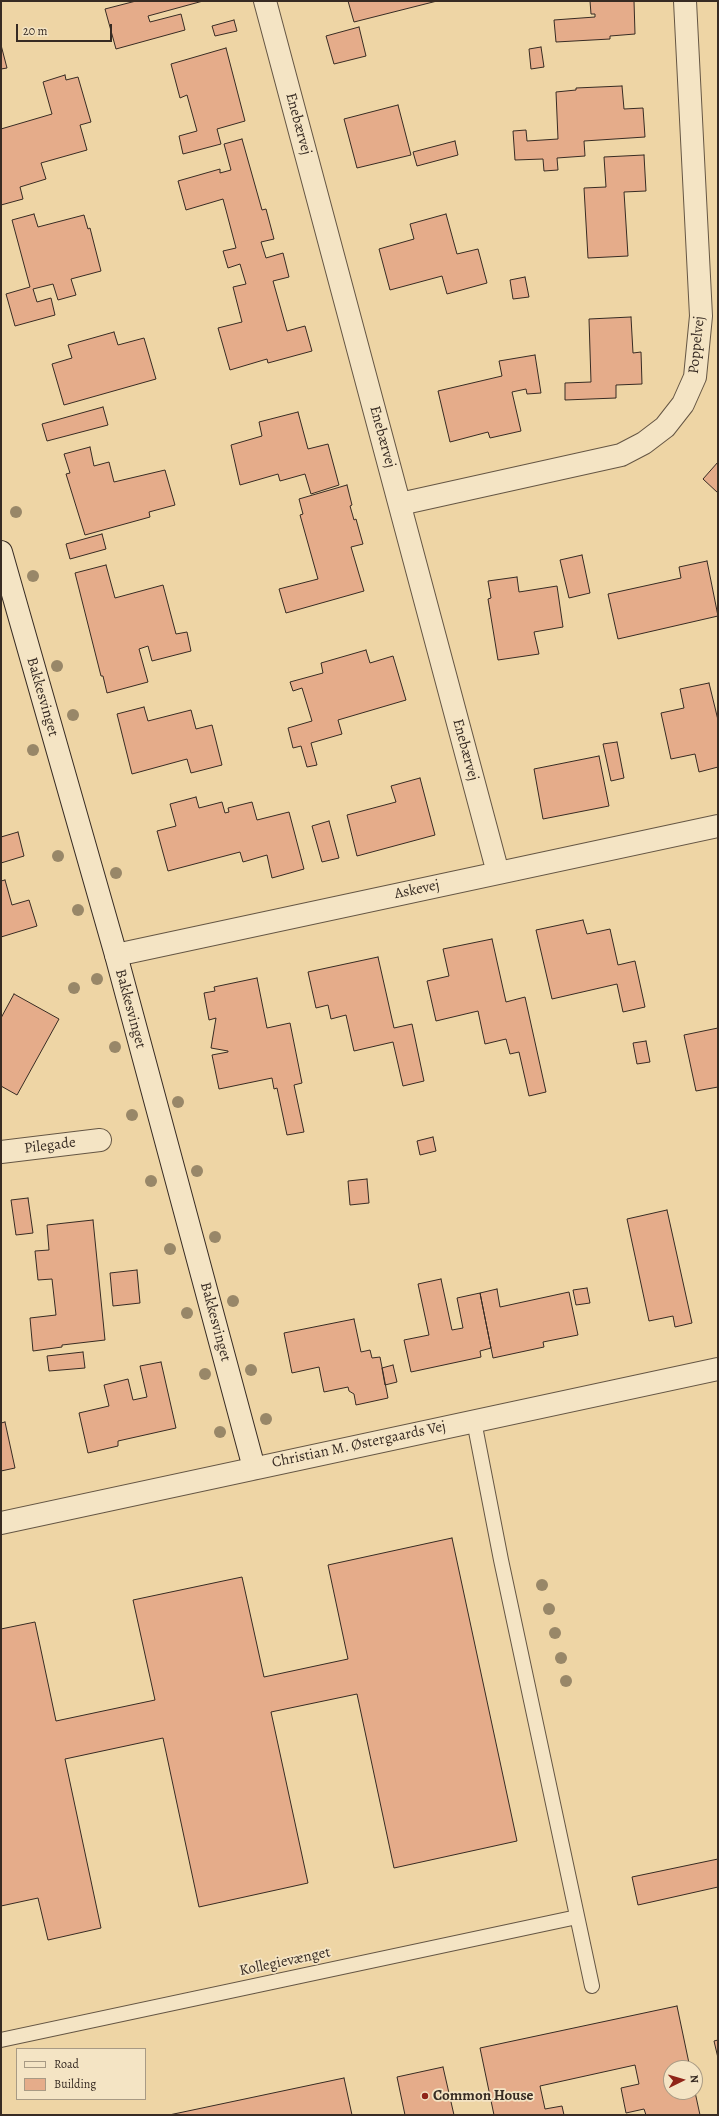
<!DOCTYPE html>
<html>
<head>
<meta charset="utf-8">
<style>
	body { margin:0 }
	#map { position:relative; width:719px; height:2116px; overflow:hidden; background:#eed5a5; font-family:Alegreya,serif }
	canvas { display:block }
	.frame { position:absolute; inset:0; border:2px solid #372b23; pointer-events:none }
	.legend { position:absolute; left:16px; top:2048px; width:130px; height:52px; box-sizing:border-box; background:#f4e4c4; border:1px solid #a89a84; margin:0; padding:5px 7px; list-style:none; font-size:12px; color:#372b23 }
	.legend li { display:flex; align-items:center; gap:8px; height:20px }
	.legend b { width:20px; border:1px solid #a89a84 }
	.north { position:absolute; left:663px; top:2060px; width:40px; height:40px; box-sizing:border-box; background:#f4e4c4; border:1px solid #a89a84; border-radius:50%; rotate:85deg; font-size:11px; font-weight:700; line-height:16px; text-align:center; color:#372b23 }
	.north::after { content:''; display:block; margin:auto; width:14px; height:18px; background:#8f2418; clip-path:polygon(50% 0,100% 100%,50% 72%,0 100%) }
	.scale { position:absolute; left:16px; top:24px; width:96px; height:18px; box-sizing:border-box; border:2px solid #372b23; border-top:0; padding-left:5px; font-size:12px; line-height:14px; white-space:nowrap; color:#372b23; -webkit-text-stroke:3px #f4e4c4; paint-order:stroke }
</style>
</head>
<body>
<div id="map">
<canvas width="719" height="2116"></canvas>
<div class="frame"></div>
<ul class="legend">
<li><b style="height:5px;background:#f4e4c4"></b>Road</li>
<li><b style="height:11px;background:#e5ac8a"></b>Building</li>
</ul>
<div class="north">N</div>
<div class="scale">20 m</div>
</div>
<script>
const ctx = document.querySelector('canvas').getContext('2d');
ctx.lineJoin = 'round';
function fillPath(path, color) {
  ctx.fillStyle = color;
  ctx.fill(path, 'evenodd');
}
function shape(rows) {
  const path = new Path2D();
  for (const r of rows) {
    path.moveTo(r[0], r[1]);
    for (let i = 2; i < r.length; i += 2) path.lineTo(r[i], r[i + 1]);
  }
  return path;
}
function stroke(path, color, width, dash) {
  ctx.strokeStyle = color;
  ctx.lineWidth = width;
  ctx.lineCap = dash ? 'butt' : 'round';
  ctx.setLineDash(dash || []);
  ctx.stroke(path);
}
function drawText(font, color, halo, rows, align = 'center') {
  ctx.font = font + ' Alegreya,serif';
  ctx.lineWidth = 3.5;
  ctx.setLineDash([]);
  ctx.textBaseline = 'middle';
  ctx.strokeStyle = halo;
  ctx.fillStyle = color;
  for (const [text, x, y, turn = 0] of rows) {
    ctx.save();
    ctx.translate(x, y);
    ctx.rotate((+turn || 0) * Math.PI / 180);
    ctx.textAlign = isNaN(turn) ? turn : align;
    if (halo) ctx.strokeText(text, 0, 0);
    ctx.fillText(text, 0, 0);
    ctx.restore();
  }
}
const building = shape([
	[136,1,203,1,148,16,150,22,181,14,185,30,116,49,105,9,136,1],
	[348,1,437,1,354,22,348,1],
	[590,1,634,1,635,34,610,36,610,39,556,42,554,20,595,17,595,14,591,14,590,1],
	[234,20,237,31,215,36,212,26,234,20],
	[359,27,366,56,334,64,326,36,359,27],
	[1,45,7,68,1,69,1,45],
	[541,47,544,67,531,69,529,49,541,47],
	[226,48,245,121,217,129,221,144,183,154,179,136,197,131,187,95,180,98,171,64,226,48],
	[65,75,66,80,78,77,91,122,80,125,87,150,41,163,46,179,20,187,23,199,1,205,1,129,52,114,43,82,65,75],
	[622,86,624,109,643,108,645,137,584,141,585,156,557,158,558,170,544,171,543,159,515,160,513,131,526,130,527,141,558,139,556,92,576,90,576,88,622,86],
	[398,105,411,155,357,168,344,119,398,105],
	[242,139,262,210,266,209,274,239,261,242,266,258,283,253,289,277,273,281,287,331,305,326,312,351,268,363,267,359,230,370,218,328,242,322,233,287,246,284,240,264,228,268,223,251,236,248,223,199,186,210,178,181,220,169,220,173,231,170,224,144,242,139],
	[455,141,458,155,417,166,413,152,455,141],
	[644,155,646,191,624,192,628,256,588,258,584,188,606,187,604,157,644,155],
	[34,214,38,227,84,215,88,229,90,228,101,271,71,279,76,295,58,300,53,284,33,289,37,302,51,298,55,315,15,326,6,294,30,287,12,220,34,214],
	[446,214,457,254,478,249,487,283,447,294,442,276,390,290,379,249,414,239,410,224,446,214],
	[525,277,529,297,513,299,510,280,525,277],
	[631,317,633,353,641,352,642,384,616,385,616,398,565,400,565,383,591,382,589,319,631,317],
	[114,332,118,345,144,338,156,379,64,405,52,364,72,358,68,345,114,332],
	[535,355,541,393,527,394,526,389,512,392,521,431,490,438,488,432,450,442,438,391,502,376,499,361,535,355],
	[103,407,108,425,47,441,42,424,103,407],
	[298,412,308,449,328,444,339,485,311,494,305,474,280,481,278,474,240,485,231,445,262,436,259,422,298,412],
	[90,447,94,466,109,462,114,482,165,470,175,505,149,512,150,517,85,535,66,474,70,473,64,454,90,447],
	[718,462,718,493,703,479,718,462],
	[347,485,352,505,350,506,354,520,356,519,363,544,351,547,364,591,286,613,279,589,318,579,300,515,303,514,299,499,347,485],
	[102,534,106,549,70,559,66,544,102,534],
	[582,555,590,593,569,598,560,560,582,555],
	[707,561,718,616,618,639,608,594,681,578,679,567,707,561],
	[106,565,115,598,163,585,176,634,187,632,191,651,152,661,148,646,139,649,148,682,107,693,103,676,101,676,75,573,106,565],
	[517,577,519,592,557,586,563,627,534,632,539,654,498,660,488,599,491,598,488,581,517,577],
	[366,650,370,663,393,656,406,700,338,720,342,734,311,743,317,765,307,767,301,746,293,748,288,728,312,721,302,688,293,691,290,682,323,673,321,663,366,650],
	[709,683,718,720,718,767,699,772,695,754,671,759,661,713,684,708,680,689,709,683],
	[144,707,148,721,191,710,196,729,212,725,222,765,191,773,187,759,132,774,117,714,144,707],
	[617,742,624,778,611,781,603,744,617,742],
	[599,756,609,806,543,819,534,769,599,756],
	[420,778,435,835,357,856,347,815,396,802,391,786,420,778],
	[196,797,199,808,222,802,225,813,229,812,228,808,252,802,257,820,289,812,304,869,272,878,267,855,243,862,240,852,168,871,157,831,176,826,170,804,196,797],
	[329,821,339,858,322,862,312,826,329,821],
	[18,832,24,856,1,863,1,837,18,832],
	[5,880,12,905,29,900,37,926,1,937,1,881,5,880],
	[583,920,587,934,610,929,618,965,635,961,645,1007,623,1012,617,984,552,999,536,930,583,920],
	[492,939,506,1002,525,997,546,1092,529,1096,519,1052,510,1054,506,1039,485,1044,478,1011,436,1021,427,981,449,976,443,949,492,939],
	[378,957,394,1028,412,1024,424,1081,403,1086,393,1042,354,1051,346,1015,331,1019,328,1005,316,1008,308,972,378,957],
	[257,978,267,1028,290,1023,302,1083,294,1085,304,1132,287,1135,277,1088,274,1089,272,1078,219,1089,212,1055,228,1052,228,1051,211,1048,216,1018,209,1020,204,993,215,991,214,987,257,978],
	[14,994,59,1019,17,1095,1,1086,1,1018,14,994],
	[718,1028,718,1087,696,1091,684,1035,718,1028],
	[646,1041,650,1062,637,1064,633,1043,646,1041],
	[433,1137,436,1151,420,1155,417,1141,433,1137],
	[367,1179,369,1203,350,1205,348,1181,367,1179],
	[28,1198,33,1233,16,1235,11,1200,28,1198],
	[667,1210,692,1323,675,1327,673,1316,649,1321,627,1219,667,1210],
	[93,1220,105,1340,62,1345,62,1347,33,1351,30,1318,56,1315,52,1279,38,1280,35,1251,49,1250,47,1225,93,1220],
	[137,1270,140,1303,113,1306,110,1273,137,1270],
	[441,1279,452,1330,463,1328,457,1298,480,1293,491,1348,480,1351,481,1357,411,1372,404,1340,429,1335,418,1284,441,1279],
	[587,1288,590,1303,576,1305,573,1290,587,1288],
	[497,1289,500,1307,569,1292,578,1335,543,1342,544,1347,493,1358,480,1293,497,1289],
	[354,1319,361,1352,370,1350,372,1358,380,1357,388,1398,356,1405,354,1394,349,1391,348,1387,324,1392,319,1367,292,1373,284,1333,354,1319],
	[83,1352,85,1368,49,1371,47,1356,83,1352],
	[161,1362,176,1428,118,1441,118,1446,88,1453,79,1413,109,1406,104,1385,128,1379,133,1400,147,1397,140,1366,161,1362],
	[393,1365,397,1382,385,1385,382,1368,393,1365],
	[5,1422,15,1468,1,1471,1,1423,5,1422],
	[452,1538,517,1841,394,1868,357,1694,271,1712,308,1883,199,1907,163,1738,65,1759,101,1928,48,1940,38,1898,1,1906,1,1629,35,1622,56,1721,155,1700,133,1600,242,1577,264,1677,348,1659,328,1565,452,1538],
	[718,1859,718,1887,638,1905,632,1877,718,1859],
	[677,2006,690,2068,671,2068,671,2092,695,2092,700,2115,646,2115,644,2109,626,2113,621,2088,639,2084,635,2065,540,2086,545,2109,562,2106,564,2115,494,2115,480,2048,677,2006],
	[718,2040,718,2058,714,2041,718,2040],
	[443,2067,454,2115,405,2115,397,2077,443,2067],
	[344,2078,352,2115,169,2115,344,2078]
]);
const lane = shape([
	[474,1421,501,1560,592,1986],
	[1,2040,577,1917]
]);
const street = shape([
	[265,1,498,873],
	[400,504,621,455,644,443,665,427,683,404,695,377,701,316,685,1],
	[116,955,718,826],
	[1,1152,100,1140],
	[1,1523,718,1369]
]);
const secondary = shape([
	[1,552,116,955,254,1468]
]);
const trees = [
	[16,512],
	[33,576],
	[57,666],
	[73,715],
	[33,750],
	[58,856],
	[116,873],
	[78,910],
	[97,979],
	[74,988],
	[115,1047],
	[178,1102],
	[132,1115],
	[197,1171],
	[151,1181],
	[215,1237],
	[170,1249],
	[233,1301],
	[187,1313],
	[251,1370],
	[205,1374],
	[266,1419],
	[220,1432],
	[542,1585],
	[549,1609],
	[555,1633],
	[561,1658],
	[566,1681]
];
const markers = [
	[425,2096,4,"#8f2418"]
];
const streetNames = [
	["Enebærvej",298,124,75],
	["Poppelvej",697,345,-84],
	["Enebærvej",382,437,75],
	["Bakkesvinget",42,697,74],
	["Enebærvej",465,750,75],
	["Askevej",417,890,-12],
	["Bakkesvinget",130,1009,75],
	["Pilegade",50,1146,-7],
	["Bakkesvinget",215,1322,75],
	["Christian M. Østergaards Vej",359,1445,-12],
	["Kollegievænget",285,1962,-12]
];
const poiNames = [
	["Common House",433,2096]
];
fillPath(building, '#e5ac8a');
stroke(building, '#372b23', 1);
stroke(lane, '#655644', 16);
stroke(street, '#655644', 24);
stroke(secondary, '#372b23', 24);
stroke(lane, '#f4e4c4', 14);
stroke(street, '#f4e4c4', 22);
stroke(secondary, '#f4e4c4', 22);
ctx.fillStyle = '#988768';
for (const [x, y] of trees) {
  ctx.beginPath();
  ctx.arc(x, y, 6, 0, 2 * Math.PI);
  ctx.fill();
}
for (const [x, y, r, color] of markers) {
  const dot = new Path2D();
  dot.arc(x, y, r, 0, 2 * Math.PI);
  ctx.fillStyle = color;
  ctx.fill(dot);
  stroke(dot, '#f4e4c4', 1.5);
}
drawText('15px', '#372b23', '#f4e4c4', streetNames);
drawText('bold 15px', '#372b23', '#f4e4c4', poiNames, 'left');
</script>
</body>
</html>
